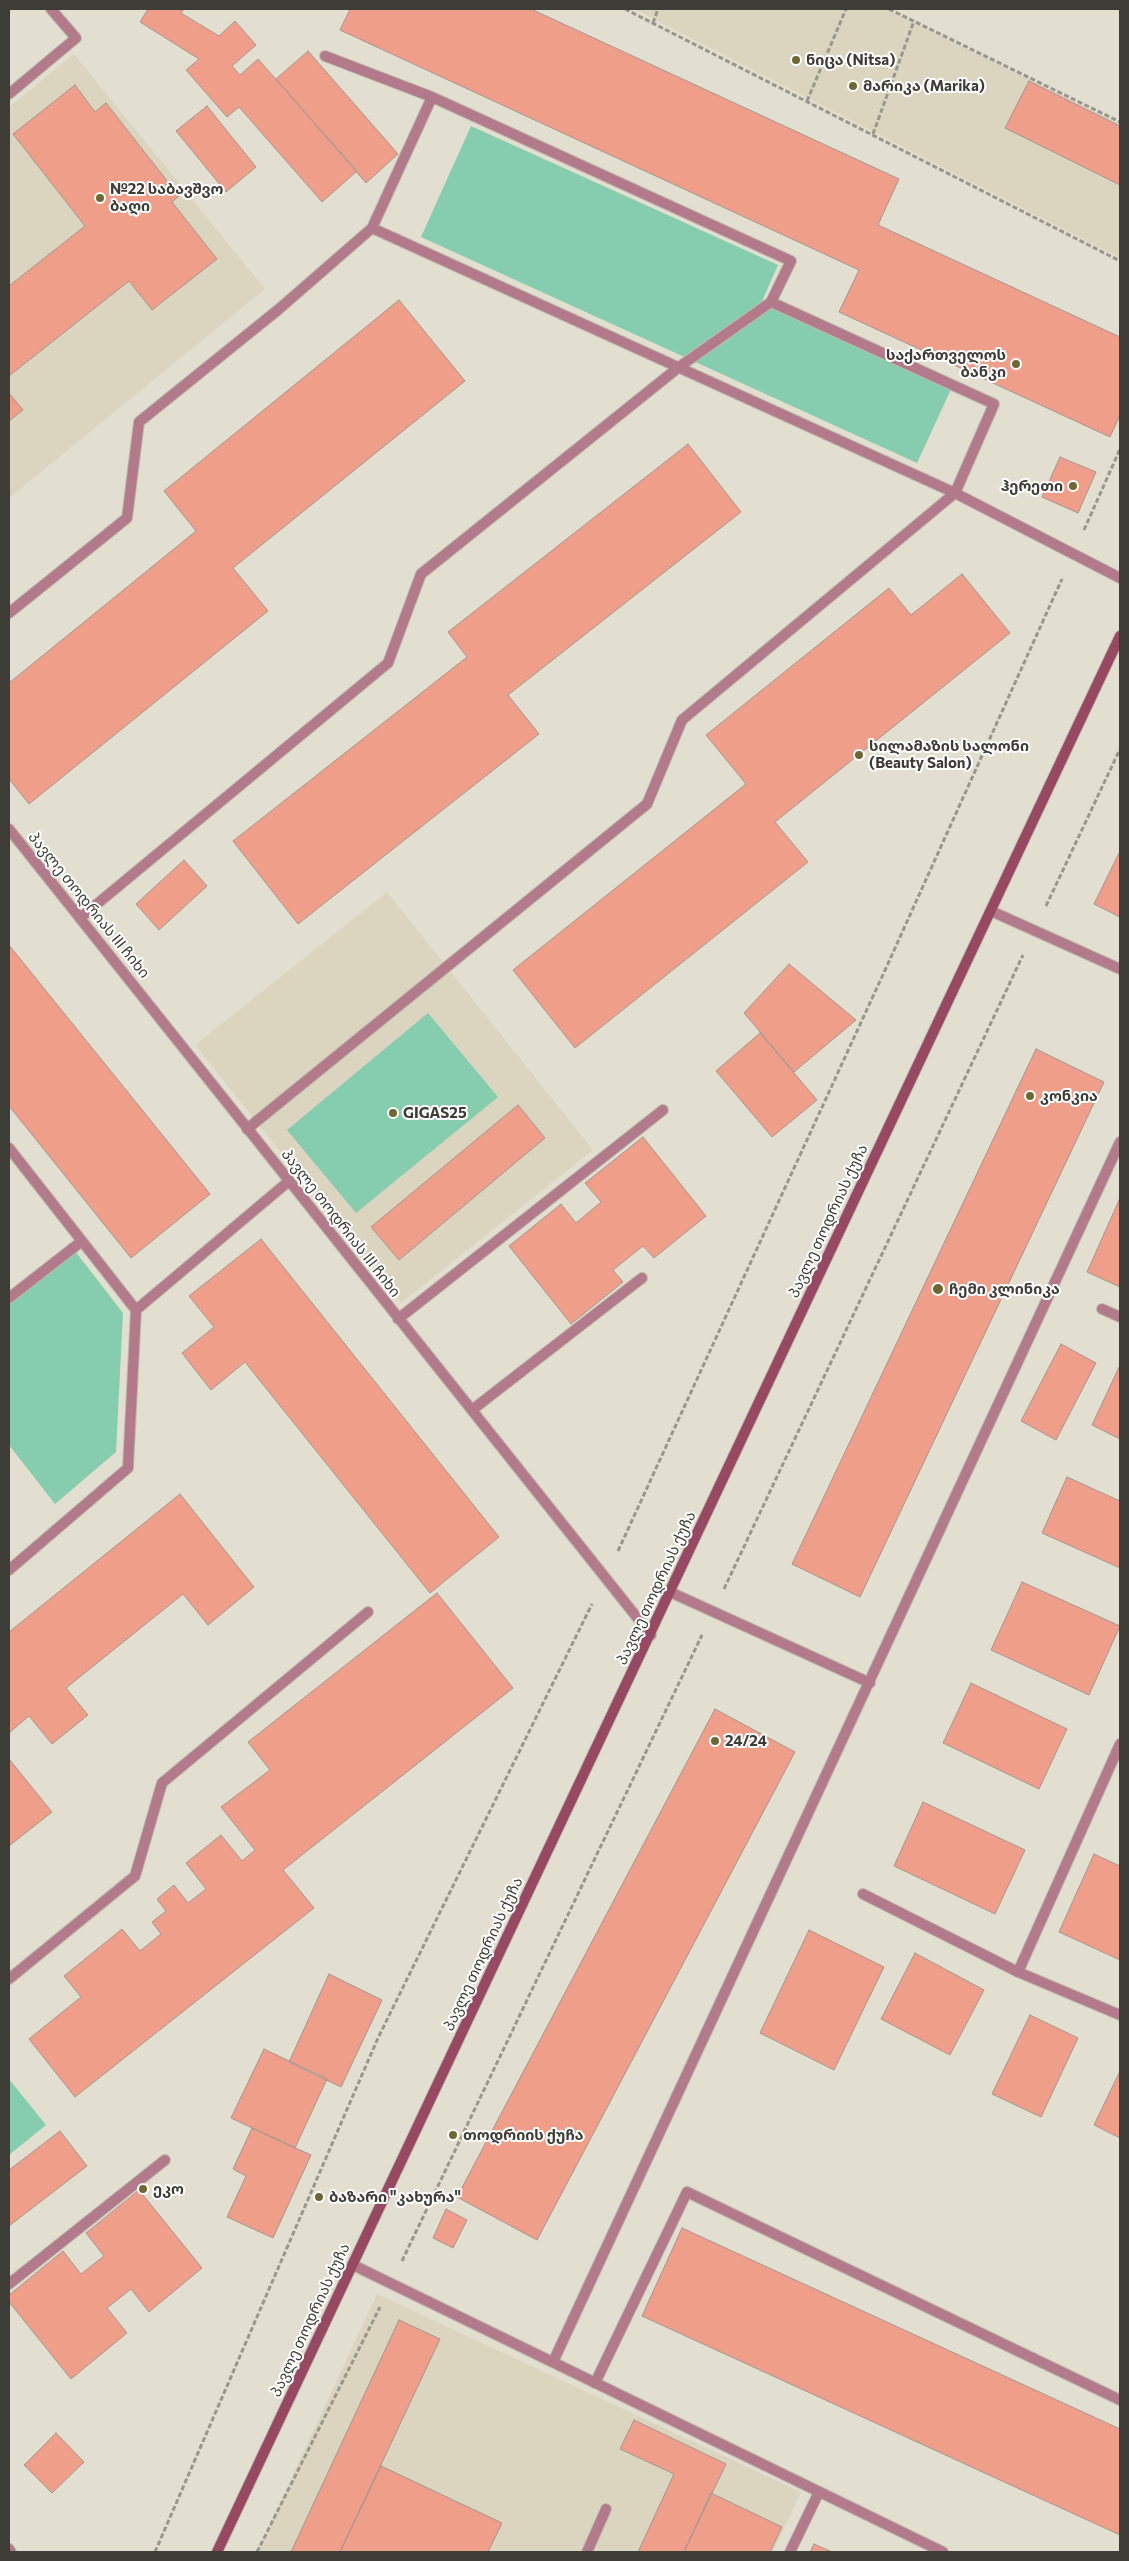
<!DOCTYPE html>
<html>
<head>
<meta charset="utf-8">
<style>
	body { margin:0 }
	#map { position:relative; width:1129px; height:2561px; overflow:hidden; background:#e3dfd0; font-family:Commissioner,sans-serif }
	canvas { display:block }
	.frame { position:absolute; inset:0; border:10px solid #3d3c36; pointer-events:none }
</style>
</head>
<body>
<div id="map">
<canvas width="1129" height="2561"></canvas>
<div class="frame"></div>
</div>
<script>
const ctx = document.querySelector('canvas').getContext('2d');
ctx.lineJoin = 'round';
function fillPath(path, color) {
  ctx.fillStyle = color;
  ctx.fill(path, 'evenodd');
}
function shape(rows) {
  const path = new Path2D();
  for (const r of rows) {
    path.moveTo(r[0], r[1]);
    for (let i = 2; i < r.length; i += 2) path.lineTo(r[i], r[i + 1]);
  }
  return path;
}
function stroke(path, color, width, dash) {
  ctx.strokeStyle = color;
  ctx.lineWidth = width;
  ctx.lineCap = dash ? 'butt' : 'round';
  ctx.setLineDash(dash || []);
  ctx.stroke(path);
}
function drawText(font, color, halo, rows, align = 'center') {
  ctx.font = font + ' Commissioner,"Noto Sans Georgian",sans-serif';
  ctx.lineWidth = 4;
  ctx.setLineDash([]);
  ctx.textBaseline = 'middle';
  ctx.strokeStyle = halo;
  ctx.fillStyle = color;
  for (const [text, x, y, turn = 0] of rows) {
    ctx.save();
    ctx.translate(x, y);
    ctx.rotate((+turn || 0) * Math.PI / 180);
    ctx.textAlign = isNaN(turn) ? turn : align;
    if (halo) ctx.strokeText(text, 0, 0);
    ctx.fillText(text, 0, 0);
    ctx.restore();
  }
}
const built = shape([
	[634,9,886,9,1120,124,1120,258],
	[74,54,265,289,9,498,9,107],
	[387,892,593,1150,401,1303,195,1045],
	[377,2294,801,2492,773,2552,257,2552]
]);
const green = shape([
	[471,126,778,265,762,301,952,387,917,463,421,237],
	[428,1013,498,1097,356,1213,287,1130],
	[75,1251,123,1313,116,1452,55,1504,9,1445,9,1304],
	[9,2079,46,2125,9,2155]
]);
const building = shape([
	[148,9,184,9,181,13,219,36,235,21,256,45,232,66,240,75,258,59,357,171,322,202,239,107,227,117,186,70,199,59,140,22,148,9],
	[350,9,531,9,899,179,878,225,1120,337,1120,415,1110,437,839,312,859,270,340,30,350,9],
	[308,51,398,154,366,183,276,79,308,51],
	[1029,81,1120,126,1120,185,1005,128,1029,81],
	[75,85,95,112,106,103,179,196,172,202,217,259,152,310,129,281,9,376,9,286,85,226,13,134,75,85],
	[207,106,256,167,226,192,176,131,207,106],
	[399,300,465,381,233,568,268,611,29,804,9,779,9,683,196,531,164,491,399,300],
	[9,393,23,410,9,421,9,393],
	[688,444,741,512,508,695,539,734,298,924,233,841,467,657,448,632,688,444],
	[1060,457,1096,472,1078,513,1042,497,1060,457],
	[962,574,1010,633,775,822,808,862,575,1048,513,970,746,784,706,735,889,588,911,615,962,574],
	[1120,851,1120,917,1094,904,1120,851],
	[184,860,207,886,159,930,136,904,184,860],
	[9,945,210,1194,131,1258,9,1106,9,945],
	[789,964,856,1020,794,1072,744,1013,789,964],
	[760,1033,817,1100,772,1137,716,1071,760,1033],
	[1036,1049,1104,1082,860,1597,792,1564,1036,1049],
	[518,1105,545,1138,399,1260,371,1227,518,1105],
	[643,1137,706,1216,654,1258,643,1246,613,1270,623,1282,571,1324,509,1246,561,1204,576,1223,601,1202,585,1183,643,1137],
	[1120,1198,1120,1287,1087,1272,1120,1198],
	[261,1239,499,1537,430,1593,245,1362,211,1390,182,1353,214,1327,189,1296,261,1239],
	[1061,1344,1096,1363,1056,1440,1021,1421,1061,1344],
	[1120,1365,1120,1439,1092,1425,1120,1365],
	[1067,1477,1120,1501,1120,1568,1042,1533,1067,1477],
	[180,1494,254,1587,208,1625,183,1594,66,1688,88,1715,52,1744,29,1716,9,1733,9,1632,180,1494],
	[1022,1582,1120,1626,1089,1695,991,1650,1022,1582],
	[437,1593,513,1688,283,1870,314,1908,75,2097,29,2039,81,1997,64,1976,122,1929,140,1951,161,1934,152,1922,166,1911,157,1899,174,1885,188,1903,206,1889,186,1863,221,1835,242,1861,255,1850,221,1807,270,1770,248,1742,437,1593],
	[971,1683,1067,1729,1039,1789,943,1743,971,1683],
	[715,1709,795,1752,537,2240,457,2197,715,1709],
	[9,1759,52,1812,9,1846,9,1759],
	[923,1802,1025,1850,995,1914,894,1866,923,1802],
	[1094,1854,1120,1866,1120,1960,1059,1932,1094,1854],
	[809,1930,884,1967,834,2070,760,2033,809,1930],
	[915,1953,984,1990,950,2055,881,2019,915,1953],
	[329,1974,382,2000,341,2087,289,2062,329,1974],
	[1030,2015,1078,2038,1041,2117,992,2094,1030,2015],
	[264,2049,327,2079,295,2148,231,2118,264,2049],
	[1120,2071,1120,2138,1094,2125,1120,2071],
	[252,2128,311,2155,273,2238,227,2217,246,2176,233,2169,252,2128],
	[60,2131,87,2166,9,2226,9,2170,60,2131],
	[139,2190,202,2268,149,2312,131,2289,107,2308,127,2333,71,2379,9,2302,9,2295,63,2251,81,2274,104,2256,86,2233,139,2190],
	[446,2209,467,2220,453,2248,433,2238,446,2209],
	[682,2228,1120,2429,1120,2535,642,2316,682,2228],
	[399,2320,440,2339,340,2552,291,2552,399,2320],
	[634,2420,726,2464,684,2552,638,2552,674,2474,620,2449,634,2420],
	[56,2433,84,2462,52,2493,24,2465,56,2433],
	[381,2466,502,2523,488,2552,340,2552,381,2466],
	[711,2493,782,2527,770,2552,684,2552,711,2493],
	[814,2544,832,2552,810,2552,814,2544]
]);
const path = shape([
	[625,9,1120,261],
	[889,9,1120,122],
	[653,23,658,9],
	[807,101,846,9],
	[873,134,914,21],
	[1084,530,1120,449],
	[1046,906,1120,749],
	[618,1551,886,968,1062,579],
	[724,1589,1023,955],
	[402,2261,702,1635],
	[155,2552,378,2038,592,1604],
	[257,2552,380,2307]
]);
const lane = shape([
	[9,94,76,38,51,9],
	[372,228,432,97],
	[9,613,127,518,139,422,279,309,372,228,955,493,1120,578],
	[80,918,388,663,421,574,679,367,771,302],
	[247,1129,647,804,682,720,955,493,994,404,771,302,791,261,432,97,325,56],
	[9,1148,136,1310],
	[9,1298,82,1241],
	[398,1319,663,1110],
	[472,1410,642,1278],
	[9,1570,128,1468,136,1310,289,1181],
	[863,1894,1018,1972],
	[9,1979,135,1876,162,1783,368,1612],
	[9,2284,165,2160],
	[595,2383,687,2192,1120,2400],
	[587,2552,606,2509],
	[790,2552,819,2492]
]);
const street = shape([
	[9,829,651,1635],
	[991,911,1120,969],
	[1102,1309,1120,1317],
	[670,1592,870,1683],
	[1120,1744,1018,1972,1120,2015],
	[353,2265,943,2552],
	[553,2362,1120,1142],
	[9,2549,11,2552]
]);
const secondary = shape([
	[217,2552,1120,636]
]);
const markers = [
	[796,60,5,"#6e6633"],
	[853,86,5,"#6e6633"],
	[100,198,5,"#6e6633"],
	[1016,364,5,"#6e6633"],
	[1073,486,5,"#6e6633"],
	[859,755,5,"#6e6633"],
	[1030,1096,5,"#6e6633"],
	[393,1113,5,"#6e6633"],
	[938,1289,6,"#6e6633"],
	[715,1741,5,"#6e6633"],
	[453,2135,5,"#6e6633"],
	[143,2189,5,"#6e6633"],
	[319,2197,5,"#6e6633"]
];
const poiNames = [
	["ნიცა (Nitsa)",806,60],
	["მარიკა (Marika)",863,86],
	["№22 საბავშვო",110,189],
	["ბაღი",110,206],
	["საქართველოს",1006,355,"right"],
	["ბანკი",1006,372,"right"],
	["ჰერეთი",1063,486,"right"],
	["სილამაზის სალონი",869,746],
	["(Beauty Salon)",869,763],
	["კონკია",1040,1096],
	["GIGAS25",403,1113],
	["ჩემი კლინიკა",949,1289],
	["24/24",725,1741],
	["თოდრიის ქუჩა",463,2135],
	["ეკო",153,2189],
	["ბაზარი \"კახურა\"",329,2197]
];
const streetNames = [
	["პავლე თოდრიას III ჩიხი",89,905,51],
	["პავლე თოდრიას ქუჩა",828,1221,-65],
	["პავლე თოდრიას III ჩიხი",341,1223,52],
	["პავლე თოდრიას ქუჩა",656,1588,-65],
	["პავლე თოდრიას ქუჩა",483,1954,-65],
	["პავლე თოდრიას ქუჩა",310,2320,-65]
];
fillPath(built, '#dbd5bf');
fillPath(green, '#85cdae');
fillPath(building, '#ee9e89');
stroke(building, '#a59591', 1);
stroke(lane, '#bebbae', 12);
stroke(street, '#bebbae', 12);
stroke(secondary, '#bebbae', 12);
stroke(path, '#99968b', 3, [5, 2.5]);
stroke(lane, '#b27a8b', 10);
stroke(street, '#b27a8b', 10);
stroke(secondary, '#974863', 10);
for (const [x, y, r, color] of markers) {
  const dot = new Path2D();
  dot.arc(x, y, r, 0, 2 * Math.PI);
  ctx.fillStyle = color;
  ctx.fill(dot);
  stroke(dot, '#fff', 2);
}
drawText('bold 15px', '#3d3c36', '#fff', poiNames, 'left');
drawText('15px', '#3d3c36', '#fff', streetNames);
</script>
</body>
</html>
